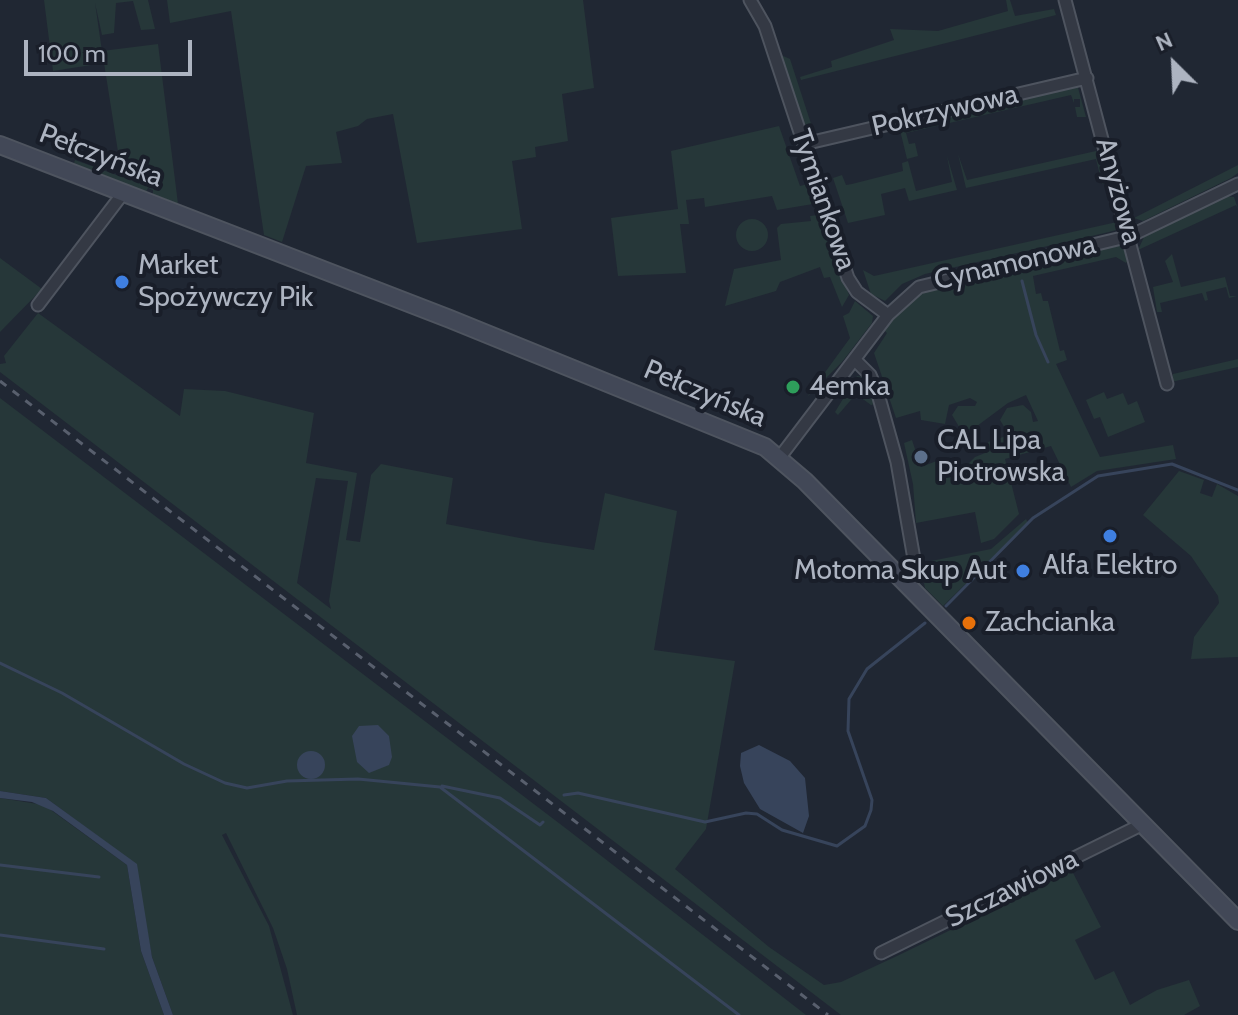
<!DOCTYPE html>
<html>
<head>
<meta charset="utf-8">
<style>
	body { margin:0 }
	#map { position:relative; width:1238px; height:1015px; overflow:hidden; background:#202733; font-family:Cabin,sans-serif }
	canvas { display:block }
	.north { position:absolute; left:1134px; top:24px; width:80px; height:80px; -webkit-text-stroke:6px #191e29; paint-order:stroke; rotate:336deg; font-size:22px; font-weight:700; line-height:32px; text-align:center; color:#adb4c1 }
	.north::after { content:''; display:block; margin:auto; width:28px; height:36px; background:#adb4c1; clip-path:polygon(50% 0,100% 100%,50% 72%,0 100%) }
	.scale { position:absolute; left:24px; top:40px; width:168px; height:36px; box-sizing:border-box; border:4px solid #adb4c1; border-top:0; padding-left:10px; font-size:24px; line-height:28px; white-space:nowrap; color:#adb4c1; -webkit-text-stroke:6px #191e29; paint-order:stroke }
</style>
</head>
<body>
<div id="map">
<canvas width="1238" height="1015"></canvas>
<div class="north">N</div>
<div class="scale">100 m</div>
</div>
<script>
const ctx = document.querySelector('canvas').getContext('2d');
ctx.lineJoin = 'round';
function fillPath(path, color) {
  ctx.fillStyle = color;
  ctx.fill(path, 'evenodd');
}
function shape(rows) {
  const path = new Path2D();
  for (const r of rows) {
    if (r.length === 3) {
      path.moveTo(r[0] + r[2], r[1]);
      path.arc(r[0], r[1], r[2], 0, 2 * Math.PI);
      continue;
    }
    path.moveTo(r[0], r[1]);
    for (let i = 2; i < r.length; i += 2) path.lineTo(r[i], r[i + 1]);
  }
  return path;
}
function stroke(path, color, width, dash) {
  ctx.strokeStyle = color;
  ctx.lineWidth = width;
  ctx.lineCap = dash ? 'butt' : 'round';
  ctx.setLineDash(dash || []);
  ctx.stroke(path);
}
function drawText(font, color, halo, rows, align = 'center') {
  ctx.font = font + ' Cabin,sans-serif';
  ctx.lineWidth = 8;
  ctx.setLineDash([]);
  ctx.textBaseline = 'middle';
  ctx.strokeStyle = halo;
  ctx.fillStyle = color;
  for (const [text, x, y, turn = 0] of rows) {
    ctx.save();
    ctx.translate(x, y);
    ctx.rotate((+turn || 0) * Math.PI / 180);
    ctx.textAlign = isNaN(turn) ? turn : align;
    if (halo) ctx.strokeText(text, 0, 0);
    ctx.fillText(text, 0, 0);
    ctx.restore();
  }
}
const green = shape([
	[44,0,148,0,155,29,141,30,133,1,116,3,114,33,102,35,95,3,102,51,158,44,178,204,153,194,153,190,148,188,146,192,74,163,75,160,122,177,104,63,53,71],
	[167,0,583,0,594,88,562,94,568,141,535,147,536,157,512,161,522,229,417,243,393,114,367,119,358,126,336,132,342,163,306,166,282,242,264,235,231,11,170,23],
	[1006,0,1010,0,1015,16,1054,9,1056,15,801,80,800,77,832,67,831,61,894,40,890,29,938,31,1008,11],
	[781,55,790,59,815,136,805,130],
	[1077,84,1086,117,1077,117,1075,107,1080,107,1080,99,1074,99,1074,103,1071,95,906,133,909,144,915,143,918,156,907,159,899,126],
	[779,126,800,186,808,184,813,204,777,210,772,196,705,207,704,198,686,200,689,224,680,224,686,273,618,276,611,218,678,209,671,151],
	[1096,151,1105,184,1102,184,1096,159,966,188,958,154,967,180],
	[947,156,957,190,909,201,905,188,881,194,885,215,848,223,833,178,842,175,846,185,852,184,903,171,902,163,908,161,916,191,952,182],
	[1238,165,1238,173,1231,178,1143,221,1134,218],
	[1226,196,1234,197,1238,209,1236,205,1138,250,1144,237],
	[818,215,849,295,842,307,830,277,824,278,820,267,780,282,776,291,725,306,734,269,781,260,777,228,781,224,811,221,810,216],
	[752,235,16],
	[1117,222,1116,230,1109,232,925,274,902,284,885,301,871,294,863,270,874,276],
	[1118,244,1127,248,1130,258,1126,263,1116,257,1033,276,1036,294,1041,293,1043,301,1048,301,1060,351,1064,350,1067,360,1056,364,1100,457,1173,445,1176,459,1097,471,1071,487,1051,446,1005,459,1019,514,994,539,981,543,975,512,916,523,913,484,904,443,912,440,921,467,947,457,954,466,963,469,975,457,990,451,988,442,1009,435,1000,420,1007,408,1023,405,1031,412,1033,422,1038,421,1026,395,1008,403,973,429,961,430,952,415,958,406,975,406,977,402,970,398,949,405,945,424,921,420,920,411,896,418,874,353,887,333,884,330,898,312,926,290],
	[1172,254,1181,287,1225,277,1230,296,1237,296,1229,298,1226,287,1206,292,1208,300,1205,301,1202,293,1160,303,1162,312,1157,312,1153,287,1173,282,1165,261],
	[0,258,42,289,0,332],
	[855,301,873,316,872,323,842,362,807,397,850,338,843,316,849,313],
	[38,313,180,416,184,389,225,391,314,413,306,463,357,473,346,540,360,542,371,475,381,464,453,478,446,524,541,542,594,550,605,493,677,511,654,650,735,661,706,829,675,869,769,947,824,985,841,982,897,956,1072,871,1101,927,1075,940,1095,980,1114,971,1130,1005,1157,990,1189,980,1200,1006,1184,1015,841,1015,0,372,0,364,6,363,4,356],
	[316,478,348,481,329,601,331,609,297,583],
	[1238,359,1238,367,1171,382,1173,374],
	[857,376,865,377,875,404,871,405,856,394,838,415,835,412],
	[1104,392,1107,399,1123,393,1128,405,1137,401,1145,422,1108,437,1100,417,1094,419,1086,400],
	[0,398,568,830,806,1015,297,1015,287,969,273,928,226,833,222,835,269,926,293,1015,173,1015,152,957,134,863,46,798,0,791],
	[1179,471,1204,480,1200,493,1212,497,1217,484,1238,496,1238,657,1191,659,1194,637,1219,603,1218,596,1191,556,1143,515],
	[1026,519,1028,523,943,606,925,588,924,583,929,581,927,568,921,568,921,563,991,549],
	[0,798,44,805,127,865,141,951,164,1015,0,1015]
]);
const water = shape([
	[378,725,389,736,392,757,389,765,369,773,357,762,352,736,359,726],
	[759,745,790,761,805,778,809,816,803,833,760,809,744,783,740,766,741,753],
	[311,765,14],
	[0,791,46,798,137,864,152,957,173,1015,164,1015,141,951,127,865,53,811,32,802,0,798]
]);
const stream = shape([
	[1022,281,1036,335,1048,362],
	[946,606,1033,518,1098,476,1172,464,1238,490],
	[0,663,62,693,184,764,225,783,247,788,287,781,358,779,440,787,739,1015],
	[442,786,500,798,540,825,543,822],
	[564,795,578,793,705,822,746,813,757,814,782,830,837,846,865,826,871,810,872,800,848,731,849,699,867,669,925,623],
	[0,865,99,877],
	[0,935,104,949]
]);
const minor = shape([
	[750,0,765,26,848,278,857,292,888,315],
	[1065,0,1167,384],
	[804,144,1087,78],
	[38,305,124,192],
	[855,360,870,375,878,394,897,462,914,559],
	[780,457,888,315,919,287,1130,236,1238,184],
	[881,953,1143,824]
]);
const secondary = shape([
	[0,145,450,319,765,447,805,481,1238,921]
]);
const rail = shape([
	[0,381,828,1015]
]);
const markers = [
	[122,282,8,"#3f7fe0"],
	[793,387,8,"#2e9e5b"],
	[921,457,8,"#5c6f8a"],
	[1110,536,8,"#3f7fe0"],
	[1023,571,8,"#3f7fe0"],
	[969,623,8,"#e8710a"]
];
const streetNames = [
	["Pokrzywowa",945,111,-13],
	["Pełczyńska",101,156,21],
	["Anyżowa",1118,191,75],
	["Tymiankowa",823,200,71],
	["Cynamonowa",1015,263,-13],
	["Pełczyńska",705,394,23],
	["Szczawiowa",1012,889,-26]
];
const poiNames = [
	["Market",138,266],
	["Spożywczy Pik",138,298],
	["4emka",809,387],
	["CAL Lipa",937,441],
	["Piotrowska",937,473],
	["Alfa Elektro",1110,566,"center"],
	["Motoma Skup Aut",1007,571,"right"],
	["Zachcianka",985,623]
];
fillPath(green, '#263739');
fillPath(water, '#37445b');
stroke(stream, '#37445b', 3);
stroke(minor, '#4e545f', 15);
stroke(secondary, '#4e545f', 20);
stroke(minor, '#343944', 11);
stroke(secondary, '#424857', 16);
stroke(rail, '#585f6d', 3, [8, 8]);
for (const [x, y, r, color] of markers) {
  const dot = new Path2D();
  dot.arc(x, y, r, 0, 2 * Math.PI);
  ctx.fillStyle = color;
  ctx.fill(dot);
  stroke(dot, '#191e29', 3);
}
drawText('28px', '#adb4c1', '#191e29', streetNames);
drawText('28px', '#adb4c1', '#191e29', poiNames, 'left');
</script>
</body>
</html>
